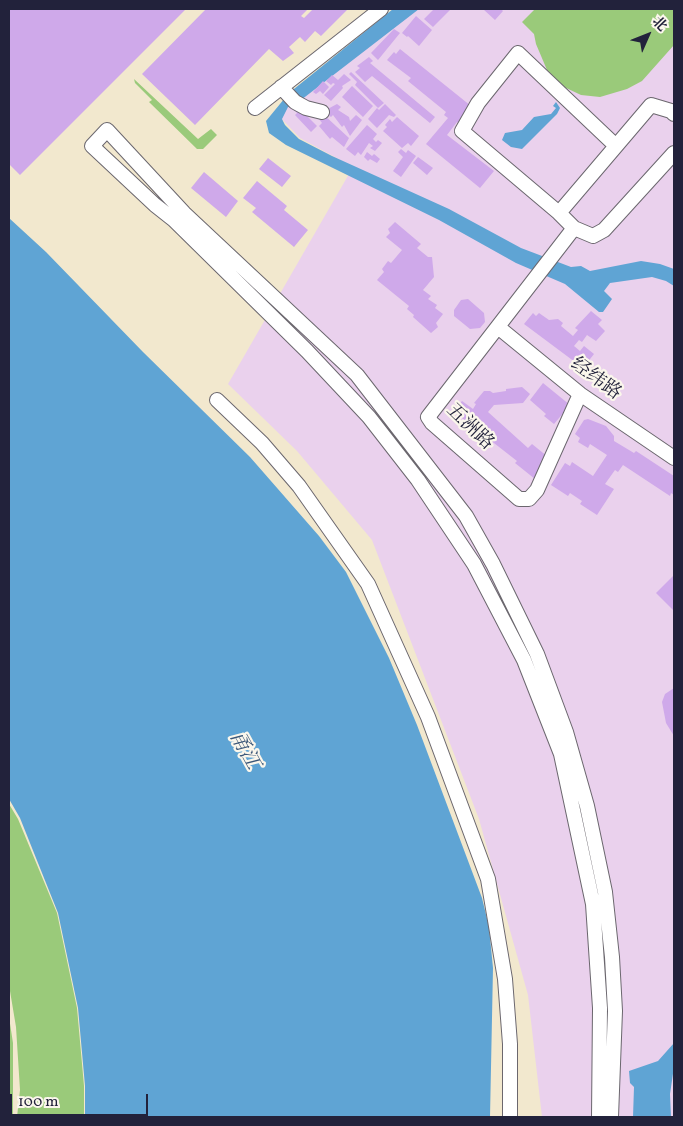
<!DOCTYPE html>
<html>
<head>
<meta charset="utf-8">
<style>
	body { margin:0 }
	#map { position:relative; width:683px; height:1126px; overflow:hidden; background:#f2e8ce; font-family:Vollkorn,"Noto Serif SC",serif }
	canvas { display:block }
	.frame { position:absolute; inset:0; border:10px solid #22223b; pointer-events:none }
	.north { position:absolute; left:623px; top:10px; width:50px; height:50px; -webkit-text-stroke:4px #fbf7ec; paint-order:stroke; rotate:46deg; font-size:14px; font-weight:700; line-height:20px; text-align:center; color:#22223b }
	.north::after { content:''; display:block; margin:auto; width:18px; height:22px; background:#22223b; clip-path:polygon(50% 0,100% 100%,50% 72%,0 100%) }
	.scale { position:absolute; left:10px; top:1094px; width:138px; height:22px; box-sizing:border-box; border:2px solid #22223b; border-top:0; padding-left:6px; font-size:15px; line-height:18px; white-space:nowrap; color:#22223b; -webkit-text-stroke:4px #fbf7ec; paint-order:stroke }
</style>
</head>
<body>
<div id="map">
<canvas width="683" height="1126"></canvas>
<div class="frame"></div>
<div class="north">北</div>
<div class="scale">100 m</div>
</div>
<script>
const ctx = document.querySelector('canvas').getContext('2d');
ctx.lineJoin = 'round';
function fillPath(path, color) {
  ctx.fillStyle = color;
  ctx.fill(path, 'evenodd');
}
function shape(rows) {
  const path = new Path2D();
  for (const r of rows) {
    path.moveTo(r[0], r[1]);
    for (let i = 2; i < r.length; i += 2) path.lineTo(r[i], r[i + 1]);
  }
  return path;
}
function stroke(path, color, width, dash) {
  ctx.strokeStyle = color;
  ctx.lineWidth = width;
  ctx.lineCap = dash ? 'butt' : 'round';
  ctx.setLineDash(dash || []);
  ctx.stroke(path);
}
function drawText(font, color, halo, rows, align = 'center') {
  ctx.font = font + ' Vollkorn,"Noto Serif SC",serif';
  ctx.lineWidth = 4.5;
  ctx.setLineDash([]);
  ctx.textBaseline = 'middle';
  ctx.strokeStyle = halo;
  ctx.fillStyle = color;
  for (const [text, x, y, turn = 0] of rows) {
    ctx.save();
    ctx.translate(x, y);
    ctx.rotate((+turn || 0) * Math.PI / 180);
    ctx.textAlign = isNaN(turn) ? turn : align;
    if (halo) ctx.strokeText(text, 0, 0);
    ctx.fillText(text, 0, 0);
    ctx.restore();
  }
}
const built = shape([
	[407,9,674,9,674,1117,542,1117,528,995,479,819,372,540,297,451,228,384,353,167,300,138,279,116,295,94]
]);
const green = shape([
	[535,9,674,9,674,45,642,81,627,89,600,97,581,95,564,87,547,70,536,44,534,34,522,22],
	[134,79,198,139,211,129,217,135,203,149,197,149,149,102,152,100,135,83],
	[9,804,18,819,57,913,77,1008,84,1086,84,1117,17,1117,20,1090,16,1027,9,985],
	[9,1017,13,1043,13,1117,9,1117]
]);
const water = shape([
	[393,9,419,9,301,100,288,107,282,119,285,125,299,139,332,156,449,209,521,248,571,267,581,266,590,271,641,261,660,264,674,269,674,286,666,281,652,277,610,283,604,291,612,299,603,312,599,312,565,284,516,263,439,220,286,145,269,133,266,121,289,93],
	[556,102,560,108,557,114,522,149,511,147,502,140,505,133,522,130,534,117,551,114,556,108,553,106],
	[9,218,46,252,143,352,250,457,319,536,346,572,389,658,417,725,482,898,489,927,493,968,490,1117,85,1117,85,1086,78,1008,58,913,20,818,9,799],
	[674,1043,674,1067,670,1094,671,1117,633,1117,634,1087,630,1083,629,1071,658,1061]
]);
const building = shape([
	[9,9,186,9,20,175,9,164],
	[206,9,308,9,301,16,304,18,313,9,348,9,321,36,315,31,305,42,300,37,289,47,294,53,283,61,269,49,195,125,142,74],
	[434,9,451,9,433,27,424,19],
	[483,9,501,9,503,11,495,20],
	[416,16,432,30,419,46,408,36,407,37,402,33],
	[394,29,400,33,378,60,371,53],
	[400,49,471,106,460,124,457,122,447,135,494,171,480,188,426,144,448,118,444,115,446,112,408,81,411,78,387,60,394,52,396,54],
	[369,57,373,61,370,63,435,117,430,123,372,76,365,82,355,72,360,68,357,66],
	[351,72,384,103,378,108,355,85,357,82,349,74],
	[344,74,351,80,342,86,343,88,331,101,324,95,335,84,333,83,331,85,326,81,332,75,338,80],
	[323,81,329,87,323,94,320,91,316,94,313,92],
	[352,86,373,106,363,117,342,97],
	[337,104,341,107,338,110,349,117,350,121,356,115,362,120,350,136,344,125,342,127,333,115,331,117,324,111],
	[385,104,396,115,394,117,389,115,377,128,368,119,377,108,379,110],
	[298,107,317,126,311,132,295,115,297,113,294,110],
	[323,114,349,138,344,147,332,137,330,139,319,126,322,123,319,119],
	[397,117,419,136,411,146,408,143,402,148,383,131,387,127,385,125,390,119,392,122],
	[367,125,377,134,373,139,376,142,378,140,382,143,375,151,370,148,373,146,369,143,361,155,358,152,355,156,346,149],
	[401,149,406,153,408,150,416,156,401,177,393,171,403,157,398,152],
	[367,152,372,156,374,154,380,159,377,163,370,159,368,161,364,157],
	[418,157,433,168,427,175,413,163],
	[268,158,291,176,282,187,259,169],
	[204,172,238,201,226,217,191,188],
	[257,181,287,206,284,210,308,230,294,247,252,212,256,208,243,198],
	[395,222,421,244,417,248,428,257,432,257,434,277,423,290,431,296,428,299,437,305,435,308,443,314,436,323,438,327,431,333,413,317,414,315,407,309,409,306,377,280,384,272,382,269,388,261,391,263,402,250,386,237,390,233,388,229],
	[468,299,484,313,485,322,480,328,470,329,454,316,454,310,461,300],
	[591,311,602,320,598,324,605,331,596,341,587,335,582,342,579,340,574,346,580,351,584,346,594,354,583,368,524,324,533,313,536,316,539,313,549,320,558,319,563,323,561,326,573,336,578,330,575,328],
	[543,383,570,405,554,424,544,416,546,414,530,400],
	[522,387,530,394,523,403,494,405,488,412,528,448,532,444,548,457,535,479,515,463,517,461,453,411,462,401,473,409,476,404,474,403,484,391,490,391,493,393,506,391,506,389],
	[588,419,606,426,614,436,614,441,634,453,636,451,674,476,674,495,671,493,670,496,623,465,618,472,615,470,605,484,614,489,597,515,580,504,582,501,570,493,568,496,551,485,565,463,570,466,572,462,593,476,607,455,590,444,588,448,578,442,580,438,575,434,584,420],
	[674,575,674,611,656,593],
	[674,688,674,736,666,723,662,702,665,694]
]);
const minor = shape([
	[281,87,295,102,306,108,322,112],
	[255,108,381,9],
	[674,114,671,111,651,105,559,213,574,228,593,236,604,230,674,153],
	[559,213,462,131,478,103,518,53,616,146],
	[574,228,428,417,432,423,519,499,529,499,537,490,580,394],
	[498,327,580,394,674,458],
	[217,400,262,443,299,486,368,584,428,717,488,879,505,979,510,1044,510,1117],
	[599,1117,600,1008,593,904,561,754,524,660,474,564,418,480,369,417,307,351,174,220,155,205,92,146,107,130,184,213,357,375,466,516,493,564,537,654,566,732,587,806,605,892,612,957,615,1011,611,1117]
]);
const streetNames = [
	["经纬路",595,380,36],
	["五洲路",469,428,44]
];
const waterNames = [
	["甬江",243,751,61]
];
fillPath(built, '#ead1ed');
fillPath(green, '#9aca7a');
fillPath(water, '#5fa4d4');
fillPath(building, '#cfa9ea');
stroke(minor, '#6b676e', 16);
stroke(minor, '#fff', 14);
drawText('19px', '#22223b', '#fbf7ec', streetNames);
drawText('italic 20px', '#3a5678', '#fbf7ec', waterNames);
</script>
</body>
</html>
